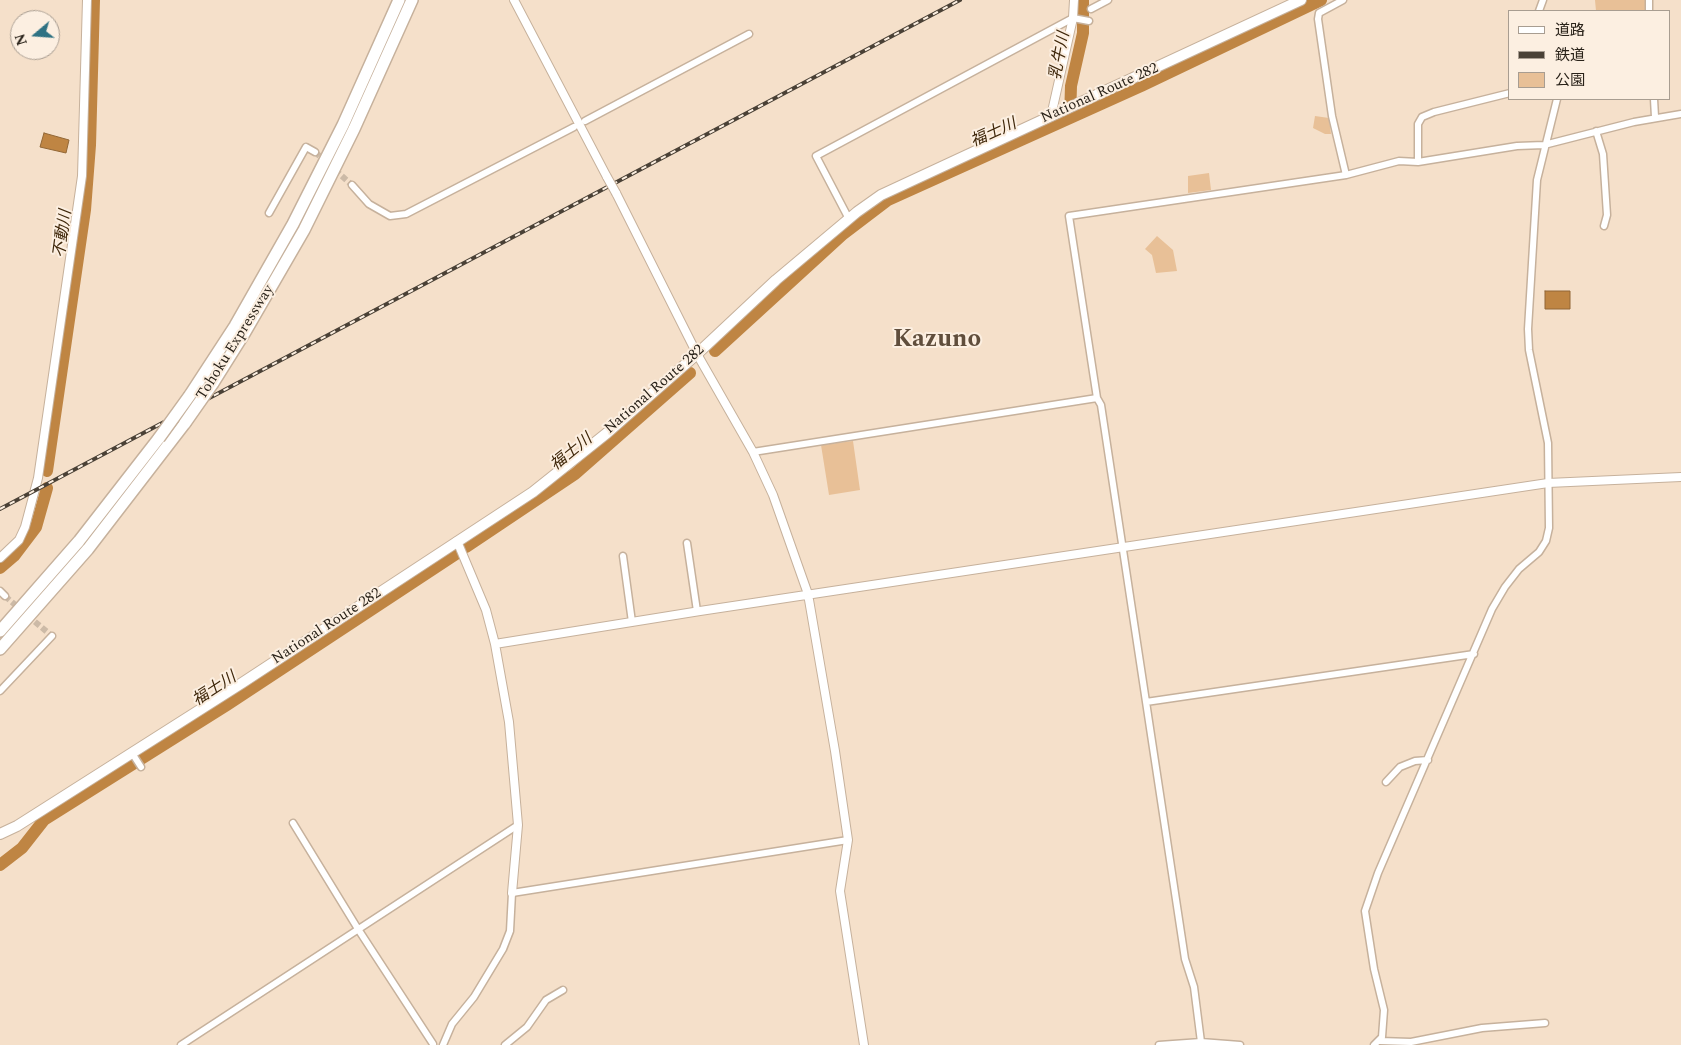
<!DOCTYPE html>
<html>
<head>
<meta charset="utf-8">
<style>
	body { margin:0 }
	#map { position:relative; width:1681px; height:1045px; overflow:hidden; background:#f5e0ca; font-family:Spectral,"Noto Sans JP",serif }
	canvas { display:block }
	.legend { position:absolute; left:1508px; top:10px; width:162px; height:90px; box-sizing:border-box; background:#fcefe1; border:1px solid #a89d91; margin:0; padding:6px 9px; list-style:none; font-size:15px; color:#292219 }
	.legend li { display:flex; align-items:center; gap:10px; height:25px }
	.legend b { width:25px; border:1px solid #a89d91 }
	.north { position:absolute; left:10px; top:10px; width:50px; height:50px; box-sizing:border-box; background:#fcefe1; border:1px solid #a89d91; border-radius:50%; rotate:252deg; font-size:14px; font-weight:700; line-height:20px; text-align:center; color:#292219 }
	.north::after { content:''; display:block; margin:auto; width:18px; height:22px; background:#2f7283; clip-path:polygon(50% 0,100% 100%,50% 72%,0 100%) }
</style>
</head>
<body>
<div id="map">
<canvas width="1681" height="1045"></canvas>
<ul class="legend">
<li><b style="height:6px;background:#fff"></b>道路</li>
<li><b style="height:6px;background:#4a4136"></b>鉄道</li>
<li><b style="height:14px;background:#e8c097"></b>公園</li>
</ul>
<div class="north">N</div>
</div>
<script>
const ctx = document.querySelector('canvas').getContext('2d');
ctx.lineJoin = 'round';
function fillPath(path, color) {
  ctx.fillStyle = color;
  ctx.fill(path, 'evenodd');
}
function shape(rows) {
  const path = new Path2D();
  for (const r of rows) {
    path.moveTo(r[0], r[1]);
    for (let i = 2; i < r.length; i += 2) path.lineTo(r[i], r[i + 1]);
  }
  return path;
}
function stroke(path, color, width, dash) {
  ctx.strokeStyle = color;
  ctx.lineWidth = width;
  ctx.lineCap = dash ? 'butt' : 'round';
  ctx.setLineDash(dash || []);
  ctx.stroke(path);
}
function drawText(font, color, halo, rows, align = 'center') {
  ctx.font = font + ' Spectral,"Noto Sans JP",serif';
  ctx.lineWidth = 4;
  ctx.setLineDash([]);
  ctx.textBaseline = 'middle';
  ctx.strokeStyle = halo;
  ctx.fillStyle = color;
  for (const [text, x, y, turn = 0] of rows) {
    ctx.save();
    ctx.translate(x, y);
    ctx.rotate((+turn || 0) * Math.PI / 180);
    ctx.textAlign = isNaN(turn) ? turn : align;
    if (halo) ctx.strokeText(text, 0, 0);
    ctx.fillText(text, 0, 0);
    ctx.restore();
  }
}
const green = shape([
	[1595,0,1646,0,1647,11,1596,11],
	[1315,116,1329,118,1331,134,1325,134,1313,128],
	[1209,173,1211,190,1188,193,1188,176],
	[1157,236,1173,250,1177,271,1156,273,1152,255,1145,249],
	[853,441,860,490,829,495,821,445]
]);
const water = shape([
	[44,133,69,140,66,153,40,147,44,133],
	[1545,291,1570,291,1570,309,1545,309,1545,291]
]);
const river = shape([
	[1070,118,1071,86,1083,33,1083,0],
	[715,351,842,235,888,200,1141,86,1321,0],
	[47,471,85,210,90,145,94,0],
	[466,547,575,474,690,373],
	[0,568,14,556,36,527,47,488],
	[0,865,22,848,44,820,227,705,456,554]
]);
const minorTunnel = shape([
	[315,152,352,185],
	[5,596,20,609],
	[28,616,52,636]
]);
const minor = shape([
	[1343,0,1319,13,1318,19,1332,116,1346,175],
	[1649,0,1649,11],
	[1091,9,1108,0],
	[1539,11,1543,0],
	[1654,99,1655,117],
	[585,121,749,34],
	[1596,131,1603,154,1607,215,1604,226],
	[1418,162,1418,124,1422,117,1434,112,1510,93],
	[352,185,369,204,390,216,406,214,574,127],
	[269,213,306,147,315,152],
	[849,219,816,156,1073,18,1089,21],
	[753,452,1097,398],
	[687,543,697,611],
	[623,556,632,622],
	[0,591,5,596],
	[0,691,52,636],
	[1146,702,1474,654],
	[132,753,141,767],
	[1386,782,1400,767,1415,761,1428,760],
	[293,823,358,929,433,1044],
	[1380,1041,1411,1042,1482,1028,1545,1023],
	[1201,1042,1194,987,1185,959,1101,405,1097,398,1069,216,1346,175,1399,161,1418,162,1517,146,1544,145,1634,122,1681,114],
	[181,1045,518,825],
	[443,1045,452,1024,474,997,503,949,510,931,512,893,848,840],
	[505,1045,527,1027,546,1000,563,990],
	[1159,1045,1201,1042,1240,1045],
	[1374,1045,1382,1037,1384,1010,1374,969,1365,911,1378,873,1492,609,1505,587,1519,569,1539,552,1546,541,1549,528,1548,443,1529,350,1528,329,1537,180,1557,99]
]);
const tertiary = shape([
	[514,0,607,177],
	[1051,116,1073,18,1074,0],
	[616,193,697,354,753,452,773,495,808,594,835,751,848,840,840,891,864,1045],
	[457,541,486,610,495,644,509,722,518,825,512,893],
	[0,558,19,540,25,527,38,478,82,176,87,0],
	[495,644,700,611,1548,483,1681,477]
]);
const trunk = shape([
	[0,834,17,826,242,683,533,492,607,433,697,354,776,280,857,212,881,195,1301,0]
]);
const motorway = shape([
	[213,383,245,332,304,230,354,129,412,0],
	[190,395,235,326,293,224,343,125,399,0],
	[0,631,79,541,159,438],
	[0,649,88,549,185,423]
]);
const rail = shape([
	[0,509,960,0]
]);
const tertiaryBridge = shape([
	[607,177,616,193]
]);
const motorwayBridge = shape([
	[185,423,213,383],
	[159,438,190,395]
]);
const streetNames = [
	["National Route 282",1100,94,-24],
	["Tohoku Expressway",236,343,-58],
	["National Route 282",655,390,-41],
	["National Route 282",327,627,-33]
];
const waterNames = [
	["乳牛川",1061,56,-79],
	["福士川",994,134,-24],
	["不動川",64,234,-82],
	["福士川",572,453,-39],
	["福士川",215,690,-33]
];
const townNames = [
	["Kazuno",937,341]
];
fillPath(green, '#e8c097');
fillPath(water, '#bf8543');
stroke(water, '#926736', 1);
stroke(river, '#bf8543', 12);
stroke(minorTunnel, '#ccbaa7', 6, [6, 3]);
stroke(minor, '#c6b19c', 9);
stroke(tertiary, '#c6b19c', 10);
stroke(trunk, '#c6b19c', 12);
stroke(motorway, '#c6b19c', 14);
stroke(minor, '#fff', 6);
stroke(tertiary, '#fff', 8);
stroke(trunk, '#fff', 10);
stroke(motorway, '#fff', 11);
stroke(rail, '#4a4136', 4);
stroke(rail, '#fcefe1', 2, [5.5]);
stroke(tertiaryBridge, '#c6b19c', 10, []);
stroke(motorwayBridge, '#c6b19c', 14, []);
stroke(tertiaryBridge, '#fff', 8);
stroke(motorwayBridge, '#fff', 11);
drawText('15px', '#292219', '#fcefe1', streetNames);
drawText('italic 16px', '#3f270a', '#fcefe1', waterNames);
drawText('bold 25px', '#604e3c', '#fcefe1', townNames);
</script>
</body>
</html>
